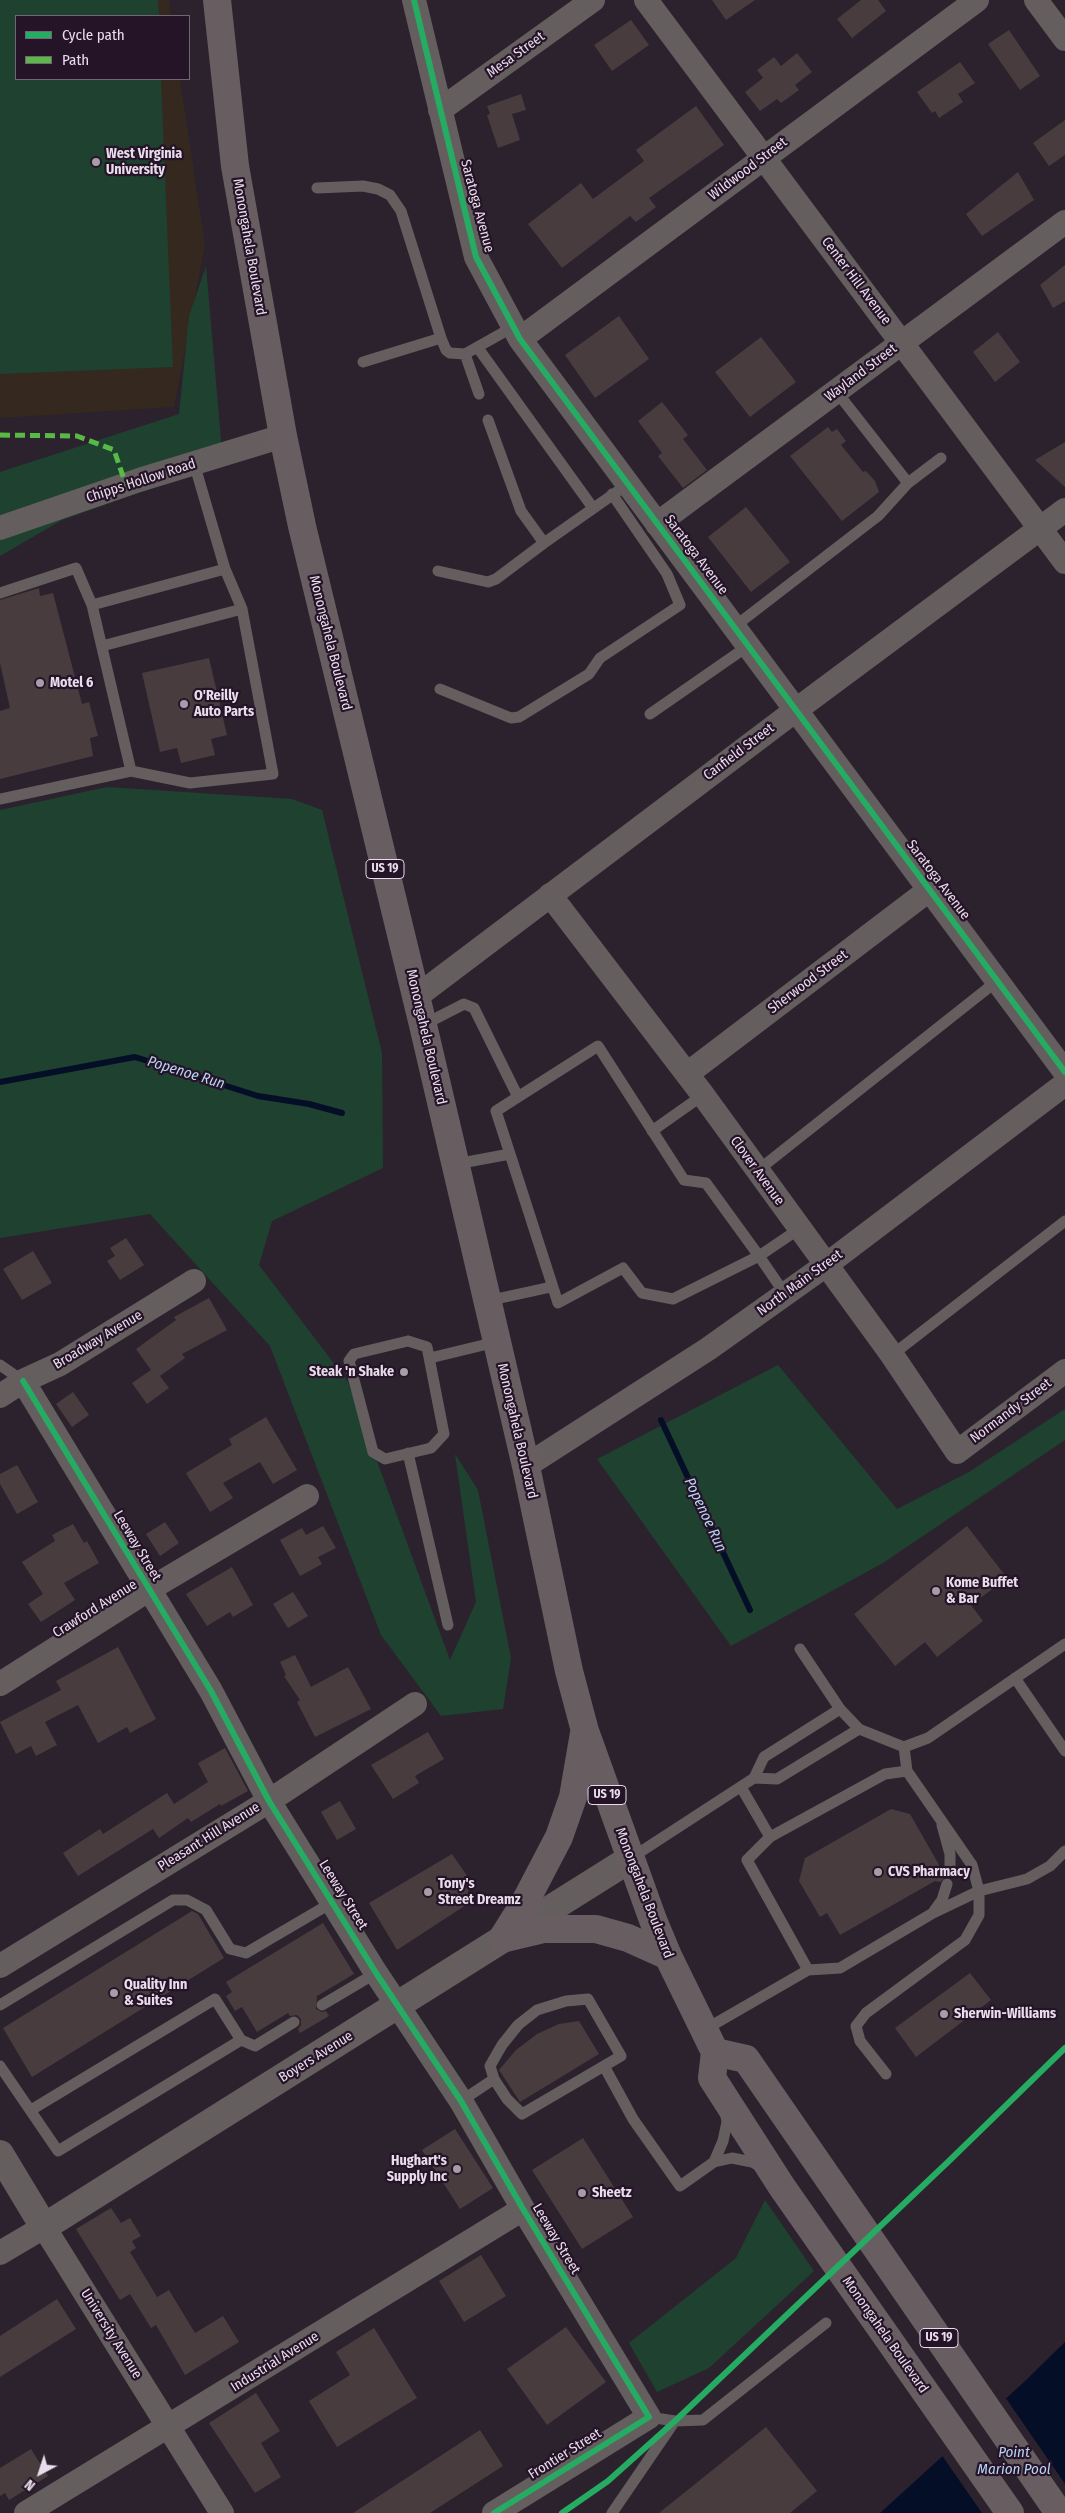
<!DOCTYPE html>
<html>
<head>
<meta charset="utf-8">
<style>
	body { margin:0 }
	#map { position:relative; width:1065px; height:2513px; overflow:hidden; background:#2c222d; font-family:"Fira Sans Condensed",sans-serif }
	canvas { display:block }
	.legend { position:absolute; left:15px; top:15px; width:175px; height:65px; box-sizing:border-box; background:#251328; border:1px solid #736476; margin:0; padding:6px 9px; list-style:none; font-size:15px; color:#e9ddeb }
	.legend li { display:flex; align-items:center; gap:10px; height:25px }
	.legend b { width:25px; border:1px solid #736476 }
	.north { position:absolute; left:15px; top:2448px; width:50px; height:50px; -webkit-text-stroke:4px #251328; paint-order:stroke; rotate:220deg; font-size:14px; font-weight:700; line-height:20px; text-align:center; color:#e9ddeb }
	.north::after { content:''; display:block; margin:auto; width:18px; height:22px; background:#e9ddeb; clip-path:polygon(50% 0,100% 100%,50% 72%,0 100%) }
</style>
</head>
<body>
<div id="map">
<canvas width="1065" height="2513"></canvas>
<ul class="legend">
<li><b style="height:6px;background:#26ab63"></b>Cycle path</li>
<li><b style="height:6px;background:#58b947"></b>Path</li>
</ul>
<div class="north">N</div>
</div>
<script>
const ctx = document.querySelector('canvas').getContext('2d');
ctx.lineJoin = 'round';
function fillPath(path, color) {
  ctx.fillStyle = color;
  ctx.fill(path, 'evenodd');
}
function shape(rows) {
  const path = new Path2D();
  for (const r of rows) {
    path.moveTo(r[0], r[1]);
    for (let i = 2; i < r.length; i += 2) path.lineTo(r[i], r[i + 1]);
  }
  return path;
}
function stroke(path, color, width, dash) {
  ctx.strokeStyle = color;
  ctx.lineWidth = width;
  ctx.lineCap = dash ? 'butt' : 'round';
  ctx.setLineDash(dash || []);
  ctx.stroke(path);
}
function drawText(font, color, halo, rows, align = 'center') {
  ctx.font = font + ' "Fira Sans Condensed",sans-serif';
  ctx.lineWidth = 4.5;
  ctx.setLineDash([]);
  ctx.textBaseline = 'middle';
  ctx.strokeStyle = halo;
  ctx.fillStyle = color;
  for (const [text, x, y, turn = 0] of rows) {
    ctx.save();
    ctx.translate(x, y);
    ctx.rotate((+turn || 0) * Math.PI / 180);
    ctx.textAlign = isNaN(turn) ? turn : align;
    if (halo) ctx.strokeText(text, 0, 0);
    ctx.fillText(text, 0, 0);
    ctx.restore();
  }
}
const education = shape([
	[0,0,169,0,171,16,16,16,16,79,180,79,205,245,174,407,0,418]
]);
const green = shape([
	[0,0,158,0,159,16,16,16,16,79,161,79,173,367,0,374],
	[206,266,223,463,62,520,0,556,0,472,179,414,189,316],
	[107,787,292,799,322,810,382,1053,383,1168,272,1221,259,1265,348,1382,450,1660,476,1602,455,1454,478,1490,511,1658,503,1709,441,1716,381,1635,270,1346,150,1214,0,1238,0,810],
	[778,1365,897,1509,969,1472,1065,1409,1065,1440,883,1563,731,1646,597,1459],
	[765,2200,814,2271,709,2368,657,2392,629,2343,736,2258]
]);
const water = shape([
	[1065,2342,1065,2513,880,2513,1023,2383]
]);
const pier = shape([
	[1005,2397,1065,2484,1065,2513,982,2513,941,2454]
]);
const stream = shape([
	[0,1082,135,1057,258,1096,309,1104,342,1113],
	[661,1420,750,1610]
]);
const building = shape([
	[712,0,755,0,726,20],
	[861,0,878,0,886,11,852,38,837,19],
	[631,20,649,45,612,71,594,45],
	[1009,30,1040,76,1020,90,988,44],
	[797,53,812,72,795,85,799,90,781,103,777,99,760,111,745,92,763,78,757,70,774,57,781,66],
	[960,62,975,83,958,94,963,102,939,118,935,111,932,113,917,92],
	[521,94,526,110,512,114,520,140,498,148,487,115,490,114,487,106],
	[696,106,724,145,649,198,656,207,636,222,630,216,562,268,528,224,581,183,593,199,644,161,636,150],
	[1065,120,1065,155,1049,166,1033,143],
	[1018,172,1034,200,982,236,966,214],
	[1065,265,1065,301,1053,308,1040,285],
	[619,316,649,359,595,398,565,355],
	[998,332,1020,362,995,382,973,352],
	[761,337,796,382,750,417,715,372],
	[662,402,688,435,683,439,707,470,683,488,658,456,662,453,638,421],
	[828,427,832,432,837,429,846,441,841,445,863,472,866,471,875,481,879,492,842,521,790,456],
	[1065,442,1065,487,1035,460],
	[746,507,790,562,751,592,708,537],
	[39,588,40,596,53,593,82,704,89,702,98,736,90,738,93,756,0,779,0,711,10,708,0,663,0,600],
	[209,658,227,735,211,739,215,755,181,763,177,748,160,752,142,673],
	[126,1238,144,1265,120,1280,107,1261,115,1256,110,1248],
	[33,1251,52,1283,22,1300,3,1269],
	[209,1298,227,1330,182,1354,185,1358,160,1376,169,1388,147,1404,132,1383,151,1370,136,1349,176,1320,174,1317],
	[73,1392,89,1415,72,1427,56,1404],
	[266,1417,297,1470,273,1484,260,1462,223,1483,233,1498,210,1512,186,1473,232,1445,229,1439],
	[17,1465,38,1502,17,1514,0,1484,0,1474],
	[165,1522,179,1543,160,1556,146,1534],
	[73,1524,84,1543,87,1541,99,1563,64,1583,75,1600,41,1622,28,1604,43,1594,22,1562,55,1541,52,1535],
	[323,1526,336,1548,318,1557,322,1564,300,1576,280,1540,302,1528,306,1535],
	[967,1526,1007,1578,971,1605,983,1621,937,1657,925,1642,895,1666,854,1614],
	[232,1567,253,1605,233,1617,230,1612,207,1626,186,1594],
	[293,1592,308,1616,288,1628,273,1604],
	[118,1647,156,1719,130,1733,127,1727,98,1743,78,1705,45,1722,57,1745,36,1756,31,1746,16,1754,0,1722,61,1690,56,1681],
	[295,1655,311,1687,348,1667,371,1709,315,1737,297,1702,300,1700,284,1676,286,1675,280,1662],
	[428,1732,444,1759,415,1776,419,1783,393,1799,371,1765],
	[225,1748,248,1791,221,1806,220,1804,191,1822,188,1818,159,1838,153,1829,78,1876,63,1853,100,1829,103,1834,167,1793,174,1804,208,1782,198,1763],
	[340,1801,356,1829,337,1840,321,1812],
	[891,1809,910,1814,946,1877,940,1882,935,1881,840,1935,827,1913,820,1917,799,1881,805,1858],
	[452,1854,470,1880,466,1905,397,1950,369,1903],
	[192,1911,198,1914,224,1958,32,2077,3,2028],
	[323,1923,354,1974,317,1996,316,2009,322,2012,326,2011,329,2016,300,2033,298,2029,301,2025,301,2019,297,2015,290,2016,288,2013,257,2032,242,2007,235,2011,226,1996,232,1992,226,1982],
	[970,1973,991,2000,916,2057,895,2028],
	[579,2021,599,2054,520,2102,499,2070,516,2050,537,2034,559,2024],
	[455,2129,493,2188,460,2209,422,2150],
	[583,2138,633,2217,582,2249,532,2170],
	[111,2208,121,2223,130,2218,141,2236,132,2241,136,2248,130,2252,157,2297,169,2290,195,2333,223,2316,239,2342,185,2375,156,2325,151,2328,130,2294,120,2300,76,2229],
	[481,2255,506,2296,464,2322,439,2281],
	[57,2299,76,2329,0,2377,0,2336],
	[566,2327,606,2382,547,2425,507,2369],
	[374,2328,417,2398,337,2447,309,2401,350,2375,336,2352],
	[256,2393,280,2431,261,2443,281,2477,255,2493,209,2423],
	[766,2427,817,2491,790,2513,659,2513],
	[480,2430,503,2466,430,2513,353,2513],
	[31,2449,48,2476,9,2500,5,2493,0,2496,0,2468]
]);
const service = shape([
	[317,188,363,186,378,189,390,195,401,211,441,338,446,350,450,353,465,354,513,327],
	[478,348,593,508],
	[465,354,479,394],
	[363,362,441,338],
	[836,391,908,483],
	[544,543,618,491],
	[438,571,488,582,496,579,544,543,521,511,488,420],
	[0,593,76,568,92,605,131,771,0,799],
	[92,605,225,569,194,463],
	[734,627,878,516,908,483,941,458],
	[102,646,242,609],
	[440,689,511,718,519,717,589,674,600,658,680,605,667,574,612,494],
	[650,714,748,646],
	[131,771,190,783,273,774,242,609,225,569],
	[423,1025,464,1004,474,1008,518,1097],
	[652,1131,703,1095],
	[456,1164,510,1154,496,1111,598,1046,684,1180,706,1183,759,1256,673,1299,642,1293,623,1268,558,1303,510,1154],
	[757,1171,997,981],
	[785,1294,759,1256,799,1229],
	[487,1301,551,1287],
	[408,1341,427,1347,444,1434,431,1448,385,1459,373,1452,349,1361,354,1354,408,1341],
	[892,1355,1065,1221],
	[430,1358,496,1342],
	[0,1365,23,1381],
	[408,1453,448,1625],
	[800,1649,840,1709,859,1729,904,1747,928,1738,1065,1644],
	[1015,1678,1065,1751],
	[754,1778,764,1757,840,1709],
	[741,1787,770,1837,747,1860,808,1970],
	[942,1825,950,1854,950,1870],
	[770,1837,885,1774,907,1771],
	[631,1858,754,1778,777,1779,859,1729],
	[934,1911,942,1900,947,1884],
	[588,1999,621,2056,522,2114,507,2099,494,2079,490,2066,502,2045,518,2025,537,2010,566,2001,588,1999],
	[0,2005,173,1900,187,1900,206,1910,230,1949,246,1953,333,1902],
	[322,2005,376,1973],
	[704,2030,808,1970,840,1968,933,1913,979,1891,1027,1879,1050,1866,1065,1851],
	[0,2066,58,2151,241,2040],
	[604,2066,633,2119,680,2186,714,2162,732,2158,752,2162,761,2167],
	[886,2074,860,2041,856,2026,866,2013,965,1940,979,1915,979,1891,972,1865,907,1771,904,1747],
	[461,2101,494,2079],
	[31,2110,215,1999,241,2040,255,2046,294,2022],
	[714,2162,723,2141,727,2122,725,2111],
	[649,2417,675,2421,703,2420,826,2323],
	[612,2513,675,2421]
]);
const minor = shape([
	[414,0,476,257,520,339,1065,1072],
	[646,0,1065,562],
	[1036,0,1065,39],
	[440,110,593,0],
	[520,339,977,0],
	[657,524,1065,222],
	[0,528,139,480,283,436],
	[550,895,703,1095,892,1355,957,1452,1065,1371],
	[416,997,796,710,1065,510],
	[687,1074,929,890],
	[23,1381,211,1691,269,1801,376,1973,461,2101,523,2209,649,2417,494,2513],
	[0,1396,23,1381,60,1364,194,1281],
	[526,1466,708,1349,826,1265,1065,1084],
	[0,1684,148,1590,307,1496],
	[0,1966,269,1801,415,1704],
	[0,2253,44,2227,222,2513],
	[26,2513,523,2209]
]);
const tertiary = shape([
	[0,2154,44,2227,630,1859]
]);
const primary = shape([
	[217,0,235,166,283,436,302,526,423,1025,526,1466,569,1671,585,1731,653,1920,668,1956,715,2052,712,2078,782,2187,1010,2513],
	[502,1939,524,1904,559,1837,573,1797,584,1733],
	[502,1939,544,1929,596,1929,628,1938,668,1956],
	[715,2052,746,2059,1059,2513]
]);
const quiet = shape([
	[0,435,77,436,114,450,126,485]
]);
const cycleway = shape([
	[414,0,476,257,520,339,1065,1072],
	[23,1381,211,1691,269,1801,376,1973,461,2101,523,2209,649,2417,494,2513],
	[562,2513,608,2481,675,2421,950,2160,1065,2048]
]);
const markers = [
	[96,162,5,"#a79ca8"],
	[40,683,5,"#a79ca8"],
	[184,704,5,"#a79ca8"],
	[404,1372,5,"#a79ca8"],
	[936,1591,5,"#a79ca8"],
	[878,1872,5,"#a79ca8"],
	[428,1892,5,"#a79ca8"],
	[114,1993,5,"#a79ca8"],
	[944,2014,5,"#a79ca8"],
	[457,2169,5,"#a79ca8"],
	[582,2193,5,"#a79ca8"]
];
const shields = [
	[385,869,38],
	[607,1795,38],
	[939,2338,38]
];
const shieldNames = [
	["US 19",385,869],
	["US 19",607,1795],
	["US 19",939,2338]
];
const streetNames = [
	["Mesa Street",516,55,-36],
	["Wildwood Street",748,169,-37],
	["Saratoga Avenue",477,206,75],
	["Monongahela Boulevard",249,247,80],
	["Center Hill Avenue",856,281,53],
	["Wayland Street",861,373,-37],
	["Chipps Hollow Road",141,481,-18],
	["Saratoga Avenue",696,555,53],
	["Monongahela Boulevard",330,643,76],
	["Canfield Street",739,752,-37],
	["Saratoga Avenue",938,880,53],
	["Sherwood Street",808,982,-37],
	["Monongahela Boulevard",426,1037,77],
	["Clover Avenue",757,1171,54],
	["North Main Street",800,1283,-36],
	["Broadway Avenue",98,1340,-31],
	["Normandy Street",1011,1411,-37],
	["Monongahela Boulevard",517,1431,77],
	["Leeway Street",137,1546,59],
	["Crawford Avenue",95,1609,-32],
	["Pleasant Hill Avenue",209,1837,-32],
	["Monongahela Boulevard",644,1893,69],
	["Leeway Street",343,1895,58],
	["Boyers Avenue",316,2057,-32],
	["Leeway Street",556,2239,59],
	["University Avenue",111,2334,58],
	["Monongahela Boulevard",885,2335,55],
	["Industrial Avenue",275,2362,-32],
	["Frontier Street",565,2454,-32]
];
const poiNames = [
	["West Virginia",106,154],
	["University",106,170],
	["Motel 6",50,683],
	["O'Reilly",194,696],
	["Auto Parts",194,712],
	["Steak 'n Shake",394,1372,"right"],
	["Kome Buffet",946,1583],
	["& Bar",946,1599],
	["CVS Pharmacy",888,1872],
	["Tony's",438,1884],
	["Street Dreamz",438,1900],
	["Quality Inn",124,1985],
	["& Suites",124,2001],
	["Sherwin-Williams",954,2014],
	["Hughart's",447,2161,"right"],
	["Supply Inc",447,2177,"right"],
	["Sheetz",592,2193]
];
const waterNames = [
	["Popenoe Run",186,1073,17],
	["Popenoe Run",705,1515,65],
	["Point",1014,2453],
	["Marion Pool",1014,2470]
];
fillPath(education, '#35281e');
fillPath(green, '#1f4130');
fillPath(water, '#040e27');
fillPath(pier, '#2c222d');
stroke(stream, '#040e27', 6);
fillPath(building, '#493c3f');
stroke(service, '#645e5f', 11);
stroke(minor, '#645e5f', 24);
stroke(tertiary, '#645e5f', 28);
stroke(primary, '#685e61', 28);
stroke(quiet, '#58b947', 5, [10, 5]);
stroke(cycleway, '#26ab63', 6);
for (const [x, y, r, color] of markers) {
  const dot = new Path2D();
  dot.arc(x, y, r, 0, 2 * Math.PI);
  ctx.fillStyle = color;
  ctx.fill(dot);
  stroke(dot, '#251328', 2);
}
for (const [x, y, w] of shields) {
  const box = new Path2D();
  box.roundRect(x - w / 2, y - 9.5, w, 19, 4);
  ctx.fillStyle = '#251328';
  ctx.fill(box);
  stroke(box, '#e9ddeb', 1);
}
drawText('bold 12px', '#e9ddeb', null, shieldNames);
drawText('14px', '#e9ddeb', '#251328', streetNames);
drawText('bold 14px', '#e9ddeb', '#251328', poiNames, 'left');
drawText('italic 15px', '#b7d4f5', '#251328', waterNames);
</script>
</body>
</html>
